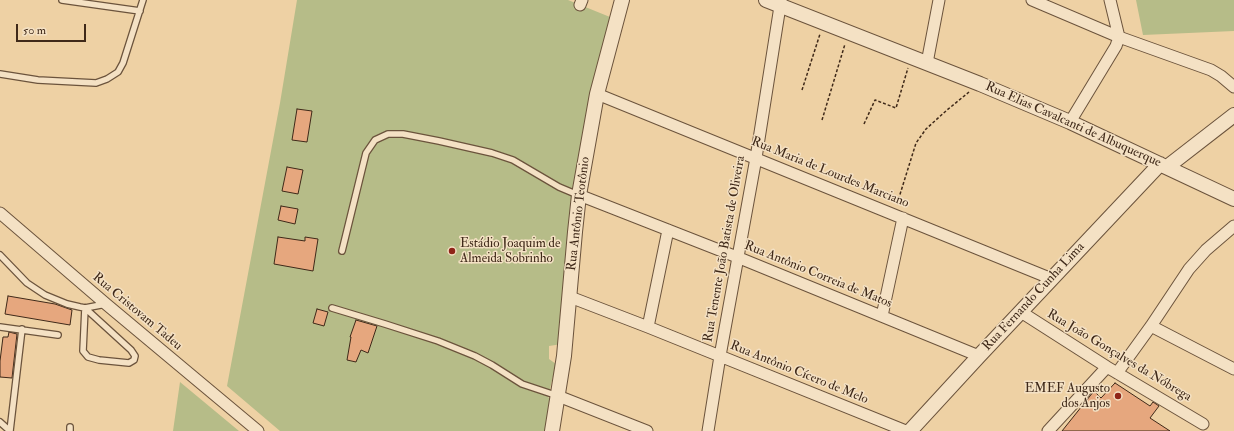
<!DOCTYPE html>
<html>
<head>
<meta charset="utf-8">
<style>
	body { margin:0 }
	#map { position:relative; width:1234px; height:431px; overflow:hidden; background:#eed1a4; font-family:"IM FELL Double Pica",serif }
	canvas { display:block }
	.scale { position:absolute; left:16px; top:24px; width:70px; height:18px; box-sizing:border-box; border:2px solid #3f2919; border-top:0; padding-left:5px; font-size:12px; line-height:14px; white-space:nowrap; color:#3f2919; -webkit-text-stroke:3px #f4e1c4; paint-order:stroke }
</style>
</head>
<body>
<div id="map">
<canvas width="1234" height="431"></canvas>
<div class="scale">50 m</div>
</div>
<script>
const ctx = document.querySelector('canvas').getContext('2d');
ctx.lineJoin = 'round';
function fillPath(path, color) {
  ctx.fillStyle = color;
  ctx.fill(path, 'evenodd');
}
function shape(rows) {
  const path = new Path2D();
  for (const r of rows) {
    path.moveTo(r[0], r[1]);
    for (let i = 2; i < r.length; i += 2) path.lineTo(r[i], r[i + 1]);
  }
  return path;
}
function stroke(path, color, width, dash) {
  ctx.strokeStyle = color;
  ctx.lineWidth = width;
  ctx.lineCap = dash ? 'butt' : 'round';
  ctx.setLineDash(dash || []);
  ctx.stroke(path);
}
function drawText(font, color, halo, rows, align = 'center') {
  ctx.font = font + ' "IM FELL Double Pica",serif';
  ctx.lineWidth = 3;
  ctx.setLineDash([]);
  ctx.textBaseline = 'middle';
  ctx.strokeStyle = halo;
  ctx.fillStyle = color;
  for (const [text, x, y, turn = 0] of rows) {
    ctx.save();
    ctx.translate(x, y);
    ctx.rotate((+turn || 0) * Math.PI / 180);
    ctx.textAlign = isNaN(turn) ? turn : align;
    if (halo) ctx.strokeText(text, 0, 0);
    ctx.fillText(text, 0, 0);
    ctx.restore();
  }
}
const green = shape([
	[297,0,568,0,610,17,581,166,562,344,549,346,549,359,556,364,548,397,554,403,549,431,280,431,227,386,280,103],
	[1136,0,1234,0,1234,31,1143,35],
	[180,382,239,431,173,431]
]);
const building = shape([
	[297,109,312,111,307,142,292,140,297,109],
	[287,167,303,170,298,194,282,191,287,167],
	[281,206,298,209,295,224,278,220,281,206],
	[278,237,305,241,305,237,318,239,313,271,274,264,278,237],
	[8,296,55,304,72,310,70,325,5,314,8,296],
	[317,309,328,312,324,326,313,323,317,309],
	[356,320,377,326,368,353,361,350,356,362,347,360,351,337,350,337,356,320],
	[9,332,17,334,12,378,0,377,0,361,3,337,8,337,9,332],
	[1115,383,1150,406,1153,402,1159,406,1150,418,1170,431,1062,431,1094,391,1101,398,1115,383]
]);
const path = shape([
	[802,90,820,34],
	[822,120,845,44],
	[864,124,875,100,896,108,908,68],
	[897,204,916,143,926,129,947,110,969,92]
]);
const service = shape([
	[62,0,140,11],
	[0,74,38,80,96,83,107,79,118,72,123,63,143,0],
	[342,251,366,153,375,140,388,134,403,134,439,141,492,153,513,160,559,187,578,195],
	[0,255,27,283,45,295,67,304,80,307,85,308,106,304],
	[85,308,131,350,135,356,134,360,129,363,99,360,88,357,83,351,85,308],
	[332,308,385,324,438,341,475,356,492,365,522,384,558,396],
	[0,327,58,335],
	[0,422,10,431],
	[10,431,22,329],
	[70,431,70,427]
]);
const minor = shape([
	[1032,0,1119,37,1211,70,1221,76,1234,87],
	[580,5,582,0],
	[927,63,939,0],
	[597,94,1052,279],
	[1070,122,1116,46,1119,37,1110,0],
	[579,195,737,257,979,356],
	[0,213,106,304,258,431],
	[570,297,648,327,906,431],
	[1021,312,1107,367,1203,424],
	[882,316,903,218],
	[1151,326,1234,369],
	[648,327,668,230],
	[1117,373,1151,326,1189,269,1206,250,1234,226],
	[558,396,647,431],
	[708,431,720,356,756,158,781,0],
	[1048,431,1107,367]
]);
const tertiary = shape([
	[766,0,980,84,1070,122,1234,199],
	[1167,167,1234,115],
	[552,431,564,356,575,232,579,195,597,94,622,0],
	[910,431,979,356,1160,164]
]);
const markers = [
	[452,251,4,"#8f2418"],
	[1118,396,4,"#8f2418"]
];
const streetNames = [
	["Rua Elias Cavalcanti de Albuquerque",1073,125,24],
	["Rua Maria de Lourdes Marciano",830,173,22],
	["Rua Antônio Teotônio",579,214,-83],
	["Rua Tenente João Batista de Oliveira",725,249,-80],
	["Rua Antônio Correia de Matos",818,275,22],
	["Rua Fernando Cunha Lima",1034,297,-47],
	["Rua Cristovam Tadeu",137,312,40],
	["Rua João Gonçalves da Nóbrega",1119,356,31],
	["Rua Antônio Cícero de Melo",799,373,22]
];
const poiNames = [
	["Estádio Joaquim de",460,244],
	["Almeida Sobrinho",460,259],
	["EMEF Augusto",1110,389,"right"],
	["dos Anjos",1110,404,"right"]
];
fillPath(green, '#b6bc88');
fillPath(building, '#e6a77e');
stroke(building, '#3f2919', 1);
stroke(service, '#6b533c', 8);
stroke(minor, '#6b533c', 13);
stroke(tertiary, '#6b533c', 16);
stroke(path, '#3f2919', 1.5, [3, 2]);
stroke(service, '#f4e1c4', 5.5);
stroke(minor, '#f4e1c4', 11);
stroke(tertiary, '#f4e1c4', 14);
for (const [x, y, r, color] of markers) {
  const dot = new Path2D();
  dot.arc(x, y, r, 0, 2 * Math.PI);
  ctx.fillStyle = color;
  ctx.fill(dot);
  stroke(dot, '#f4e1c4', 1.5);
}
drawText('13px', '#3f2919', '#f4e1c4', streetNames);
drawText('13px', '#3f2919', '#f4e1c4', poiNames, 'left');
</script>
</body>
</html>
